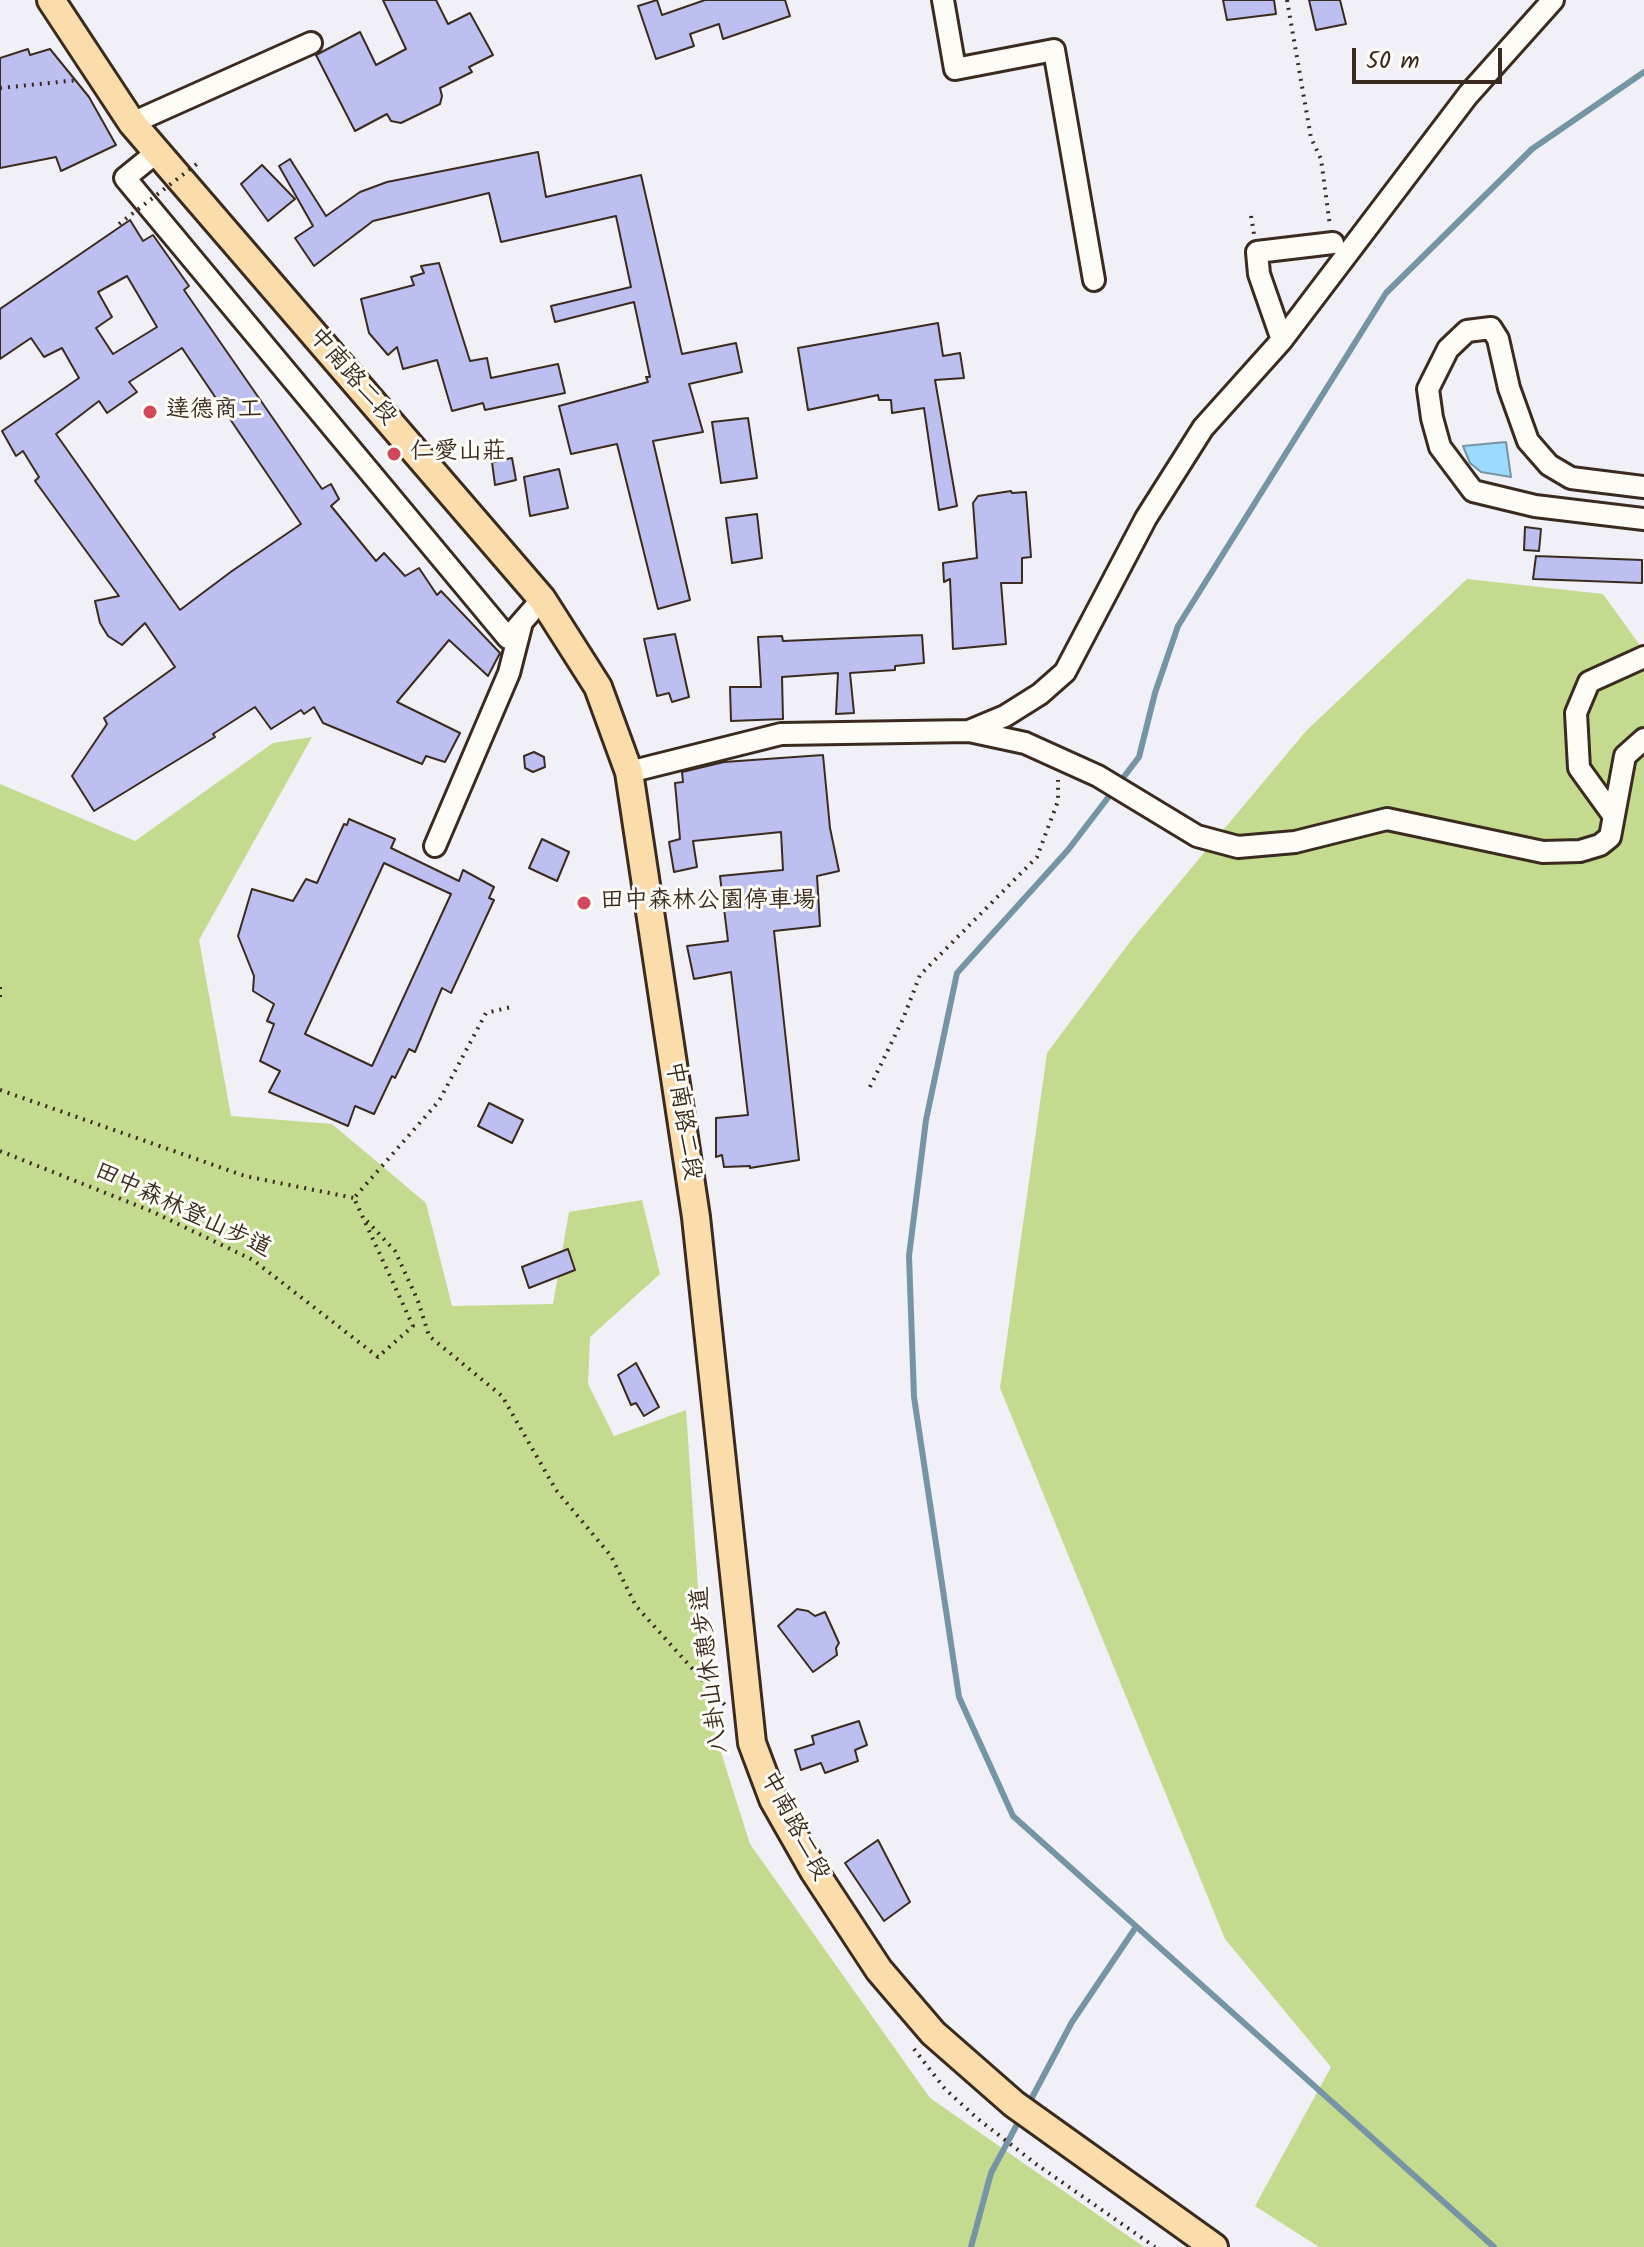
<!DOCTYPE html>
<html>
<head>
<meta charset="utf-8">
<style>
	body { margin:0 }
	#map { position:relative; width:1644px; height:2247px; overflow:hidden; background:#f0f0f6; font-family:Kalam,sans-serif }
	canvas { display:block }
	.scale { position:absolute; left:1352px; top:48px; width:150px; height:36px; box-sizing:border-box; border:4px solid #3b2a1e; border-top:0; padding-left:10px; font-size:24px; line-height:28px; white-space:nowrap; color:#3b2a1e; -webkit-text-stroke:6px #fdfcf7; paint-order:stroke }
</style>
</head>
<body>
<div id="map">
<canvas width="1644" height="2247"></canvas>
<div class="scale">50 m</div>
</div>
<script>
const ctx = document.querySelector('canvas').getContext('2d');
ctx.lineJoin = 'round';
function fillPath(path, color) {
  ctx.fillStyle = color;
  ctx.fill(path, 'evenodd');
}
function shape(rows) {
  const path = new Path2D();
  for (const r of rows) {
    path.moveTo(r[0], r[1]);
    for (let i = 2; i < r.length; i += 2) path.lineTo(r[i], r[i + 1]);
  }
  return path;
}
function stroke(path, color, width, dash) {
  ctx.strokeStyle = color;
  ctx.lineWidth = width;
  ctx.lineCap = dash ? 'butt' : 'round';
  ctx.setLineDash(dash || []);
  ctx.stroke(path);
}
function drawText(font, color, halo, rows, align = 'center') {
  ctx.font = font + ' Kalam,"LXGW WenKai TC",sans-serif';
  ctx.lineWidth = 6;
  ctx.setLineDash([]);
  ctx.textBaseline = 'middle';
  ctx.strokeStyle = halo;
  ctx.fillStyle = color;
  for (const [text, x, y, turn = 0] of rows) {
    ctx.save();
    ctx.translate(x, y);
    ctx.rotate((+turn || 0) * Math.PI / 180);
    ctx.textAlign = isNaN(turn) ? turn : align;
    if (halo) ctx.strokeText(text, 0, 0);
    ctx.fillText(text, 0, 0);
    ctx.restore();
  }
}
const green = shape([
	[1467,579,1603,594,1644,651,1644,2247,1319,2247,1255,2206,1331,2067,1225,1939,1000,1388,1047,1053,1132,939,1306,731],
	[312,737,199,940,231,1116,332,1124,426,1203,452,1306,553,1304,569,1212,642,1200,660,1274,590,1337,588,1384,614,1436,686,1410,706,1705,750,1844,930,2098,1144,2247,0,2247,0,784,135,841,273,743]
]);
const water = shape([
	[1506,442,1511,477,1481,472,1470,463,1463,446,1506,442]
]);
const stream = shape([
	[1027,2107,1072,2022,1136,1927],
	[971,2247,991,2173,1021,2117],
	[1494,2247,1013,1816,959,1697,914,1397,909,1256,926,1120,957,973,1068,850,1139,757,1155,693,1178,626,1386,293,1532,149,1644,72]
]);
const building = shape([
	[383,0,436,0,448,24,470,13,493,55,469,67,472,72,440,88,442,96,440,104,401,123,391,121,387,114,355,131,316,55,360,32,376,65,406,49,383,0],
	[657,0,662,15,705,0,785,0,790,16,723,39,719,24,690,34,694,46,656,59,638,6,657,0],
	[1223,0,1274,0,1276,14,1227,20,1223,0],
	[1309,0,1340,0,1346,24,1316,30,1309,0],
	[28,49,30,55,50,49,89,97,116,145,61,171,56,157,0,168,0,58,28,49],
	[538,152,546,197,641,175,682,354,736,343,742,372,689,384,703,432,653,441,690,600,658,609,617,444,571,454,559,406,648,382,646,377,650,377,634,302,555,322,551,306,631,287,616,216,501,242,489,193,373,221,314,266,295,238,313,226,279,166,290,159,326,216,360,192,387,182,538,152],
	[262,165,295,199,268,221,241,184,262,165],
	[130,220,143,241,153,235,189,286,184,290,322,489,331,484,339,499,331,506,376,561,384,553,405,576,419,568,437,595,441,591,500,653,488,676,449,640,397,702,460,733,445,762,426,756,422,764,323,723,314,707,304,714,301,710,271,729,255,707,213,734,215,737,94,811,72,776,107,724,104,718,175,667,145,623,122,645,108,636,100,623,95,601,119,596,35,481,39,477,23,451,16,456,2,431,79,378,62,348,44,357,31,338,0,359,0,309,130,220],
	[127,276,157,327,113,354,96,328,112,317,98,292,127,276],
	[182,348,301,524,232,571,180,610,56,434,99,401,107,413,137,392,129,382,182,348],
	[439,263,470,361,487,358,491,378,558,364,565,393,485,410,483,403,452,411,437,360,403,369,397,347,388,355,369,333,361,299,414,285,411,277,424,273,421,266,439,263],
	[938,323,943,356,960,353,964,378,935,380,957,506,939,510,924,408,892,413,891,400,879,400,878,395,808,410,798,348,938,323],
	[748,418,757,478,721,483,712,422,748,418],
	[512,458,516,480,495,485,492,462,512,458],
	[559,469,568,508,530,516,524,477,559,469],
	[1011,491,1012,493,1026,492,1031,557,1022,558,1022,583,1001,583,1006,644,953,649,950,579,944,582,943,563,977,558,973,503,978,496,1011,491],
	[757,514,762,558,732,563,726,518,757,514],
	[1525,527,1541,529,1539,551,1524,550,1525,527],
	[1536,556,1642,560,1642,583,1533,579,1536,556],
	[675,634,689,697,672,702,669,693,657,696,644,639,675,634],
	[922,635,924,663,895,666,895,670,850,673,854,713,836,714,838,673,782,677,783,719,731,721,730,687,761,687,758,637,782,636,783,641,922,635],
	[534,752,544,757,545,767,533,772,525,768,524,756,534,752],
	[823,755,830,828,839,871,817,876,820,926,774,931,799,1160,750,1168,750,1166,724,1167,722,1155,716,1157,716,1118,748,1115,731,972,694,979,687,946,728,941,720,876,783,870,781,832,693,841,697,867,674,872,669,842,680,839,675,783,683,782,682,772,724,762,823,755],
	[349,819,395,839,391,848,459,881,463,870,494,887,489,898,494,900,451,993,442,988,415,1052,409,1049,395,1078,392,1076,374,1114,355,1106,348,1126,269,1092,280,1071,260,1061,274,1024,267,1021,274,1004,253,991,254,976,238,936,252,889,293,901,306,879,317,883,344,824,347,825,349,819],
	[384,863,451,894,372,1066,305,1034,384,863],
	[542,839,569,852,557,881,529,868,542,839],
	[489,1103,523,1120,512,1143,478,1126,489,1103],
	[568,1249,575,1270,529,1288,522,1267,568,1249],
	[636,1363,659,1407,644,1416,636,1403,631,1405,618,1375,636,1363],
	[797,1609,808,1611,815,1616,825,1612,839,1643,836,1648,837,1655,813,1672,778,1626,797,1609],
	[859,1721,867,1745,855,1750,858,1761,825,1773,821,1763,801,1770,795,1750,814,1744,812,1736,859,1721],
	[878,1840,910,1902,884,1921,845,1863,878,1840]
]);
const path = shape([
	[1287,0,1311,138,1321,159,1330,226],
	[0,88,79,80],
	[1251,216,1254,234],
	[0,987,0,1002],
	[870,1087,903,1019,920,975,1037,857,1058,801,1058,780],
	[0,1090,245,1176,354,1198],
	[0,1151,151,1211,253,1260,378,1357,413,1326,354,1198,439,1101,486,1013,511,1007],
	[367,1221,395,1251,418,1301,429,1336,502,1396,556,1490,611,1556,636,1606,725,1705],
	[914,2049,945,2089,978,2119,1036,2164,1155,2247]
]);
const minor = shape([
	[943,0,955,69,1054,50,1094,280],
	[132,123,311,43],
	[157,152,125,178,508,638,542,599],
	[1282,340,1259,274,1257,252,1333,243],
	[1644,487,1571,478,1549,465,1528,441,1509,388,1498,339,1491,328,1467,331,1448,349,1428,389,1432,418,1440,447,1473,491,1535,506,1644,519],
	[969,731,1005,716,1040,694,1065,672,1146,518,1203,428,1282,340,1468,95,1553,0],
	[629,772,781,734,969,731,1025,743,1098,776,1197,836,1238,847,1295,842,1387,819,1543,852,1580,851,1600,845,1610,837,1625,756,1644,739],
	[1613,815,1579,768,1576,713,1589,682,1644,657],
	[435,846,509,673,521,626]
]);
const major = shape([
	[51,0,132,123,542,599,598,687,629,772,696,1217,752,1743,773,1799,814,1871,879,1970,933,2033,1014,2104,1214,2247]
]);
const pathBridge = shape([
	[119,224,198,163]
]);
const markers = [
	[150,412,8,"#d1495b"],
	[394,454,8,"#d1495b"],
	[584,903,8,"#d1495b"]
];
const streetNames = [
	["中南路二段",351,378,49],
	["中南路二段",681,1121,81],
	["田中森林登山步道",182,1212,25],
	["八卦山休憩步道",712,1670,-97],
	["中南路二段",793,1827,62]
];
const poiNames = [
	["達德商工",166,412],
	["仁愛山莊",410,454],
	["田中森林公園停車場",600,903]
];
fillPath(green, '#c4da8f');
fillPath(water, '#9cdafe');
stroke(water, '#7594a4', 2);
stroke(stream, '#7594a4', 6);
fillPath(building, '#bebff1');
stroke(building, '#3b2a1e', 2);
stroke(minor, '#3b2a1e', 26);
stroke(major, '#3b2a1e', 32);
stroke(path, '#3b2a1e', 4, [2, 6]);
stroke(minor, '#fdfcf7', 20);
stroke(major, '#faddab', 26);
stroke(pathBridge, '#3b2a1e', 4, [2, 6]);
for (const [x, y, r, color] of markers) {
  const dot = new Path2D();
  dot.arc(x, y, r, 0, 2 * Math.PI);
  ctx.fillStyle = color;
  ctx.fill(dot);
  stroke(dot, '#fdfcf7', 3);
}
drawText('24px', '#3b2a1e', '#fdfcf7', streetNames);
drawText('24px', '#3b2a1e', '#fdfcf7', poiNames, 'left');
</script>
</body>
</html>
